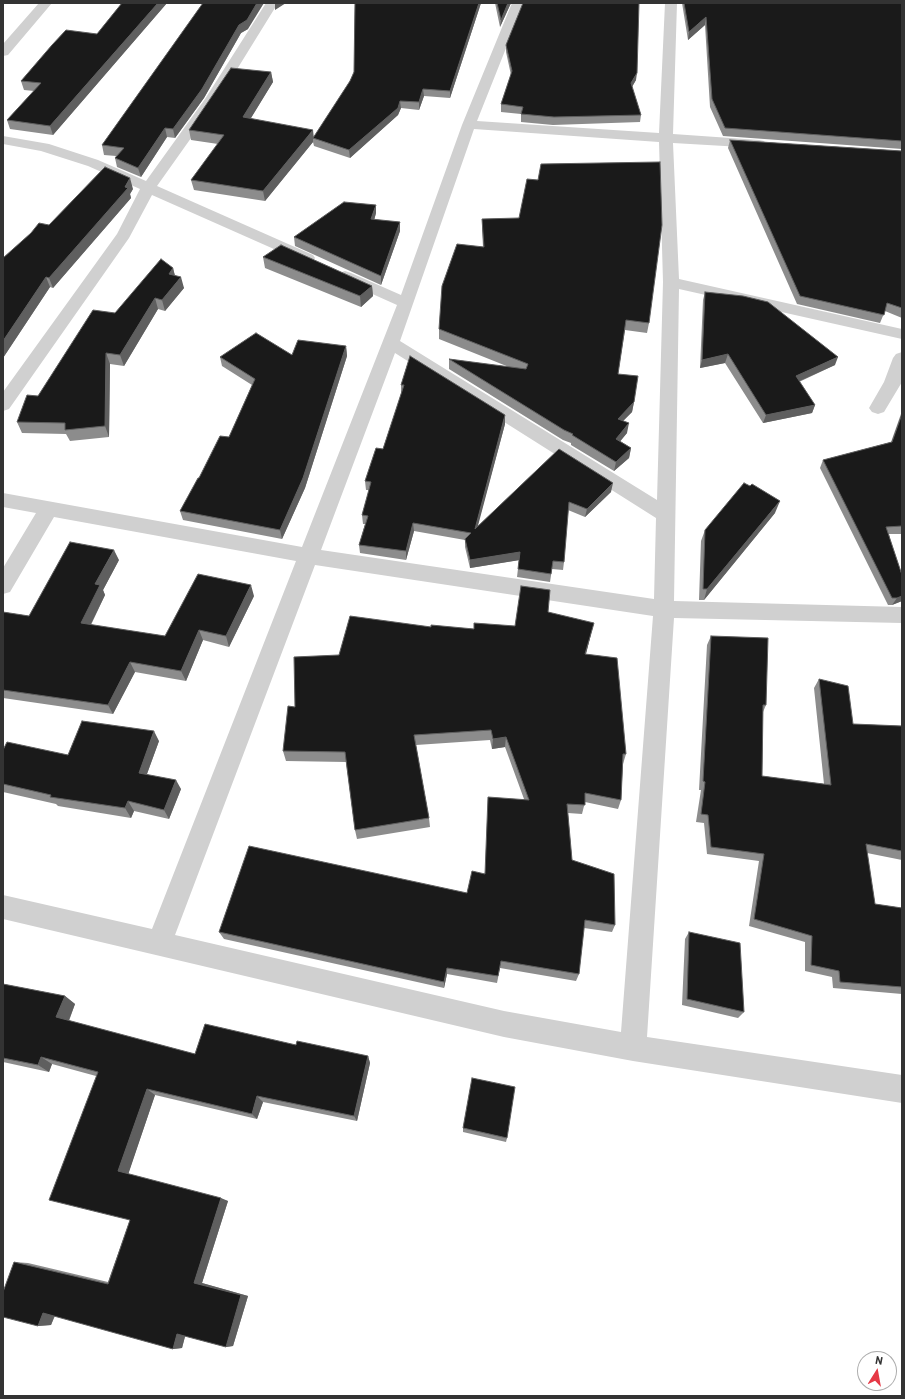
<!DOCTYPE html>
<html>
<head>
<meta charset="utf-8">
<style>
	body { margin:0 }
	#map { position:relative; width:905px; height:1399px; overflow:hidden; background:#fff; font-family:Barlow,sans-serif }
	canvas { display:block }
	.frame { position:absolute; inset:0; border:4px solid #333; pointer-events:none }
	.north { position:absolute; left:857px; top:1351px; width:40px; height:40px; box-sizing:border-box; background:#fff; border:1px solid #adadad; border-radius:50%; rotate:11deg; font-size:11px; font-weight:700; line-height:16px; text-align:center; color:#333 }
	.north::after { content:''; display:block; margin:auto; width:14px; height:18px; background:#e63946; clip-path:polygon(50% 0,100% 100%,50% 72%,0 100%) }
</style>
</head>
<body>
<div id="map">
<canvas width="905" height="1399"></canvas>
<div class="frame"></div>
<div class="north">N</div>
</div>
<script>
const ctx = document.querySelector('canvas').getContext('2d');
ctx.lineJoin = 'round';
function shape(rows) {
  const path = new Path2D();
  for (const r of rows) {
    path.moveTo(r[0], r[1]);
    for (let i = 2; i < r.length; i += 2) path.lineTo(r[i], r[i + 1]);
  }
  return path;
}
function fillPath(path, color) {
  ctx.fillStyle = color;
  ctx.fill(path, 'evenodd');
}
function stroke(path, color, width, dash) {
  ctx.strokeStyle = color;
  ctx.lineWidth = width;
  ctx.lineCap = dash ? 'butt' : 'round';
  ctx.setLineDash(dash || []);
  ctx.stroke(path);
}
const street = shape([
	[39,3,52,3,8,55,3,56,3,44,39,3],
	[266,3,278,3,218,100,157,186,313,255,315,258,313,261,307,263,301,261,152,195,129,238,9,409,3,411,3,392,117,234,140,189,88,166,41,151,3,144,3,136,49,144,98,160,146,181,205,99,266,3],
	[512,3,524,3,477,121,659,133,665,3,677,3,673,134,759,140,764,141,766,144,764,147,759,148,673,143,679,279,902,329,902,339,679,289,674,601,902,607,902,623,674,618,647,1037,902,1075,902,1103,633,1061,504,1037,3,919,3,895,152,929,296,561,54,517,10,592,3,594,3,568,36,513,3,507,3,493,302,547,397,305,339,279,337,276,339,273,345,271,351,273,401,295,462,125,512,3],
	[474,129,659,142,663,282,657,500,400,341,474,129],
	[395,353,656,518,654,599,321,550,395,353],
	[315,565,653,616,621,1032,504,1011,175,935,315,565],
	[902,352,902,382,884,412,878,414,872,412,869,408,884,382,893,358,896,354,902,352]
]);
const wall = shape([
	[122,3,167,3,53,135,10,129,7,120,34,91,24,90,21,81,97,34],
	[203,3,248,29,241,33,204,98,175,138,167,137,141,177,117,167,115,158,116,156,104,155,102,145],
	[355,3,481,3,450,98,424,96,419,110,401,108,398,115,350,158,314,146,313,142,265,201,194,190,191,180,218,144,191,140,189,130,271,72,273,82,250,119,314,137,350,81,354,72],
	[495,3,511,3,500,27],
	[682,3,902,3,902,149,723,136,710,107,705,25,688,40],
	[506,45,636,80,632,87,641,115,640,122,553,125,521,122,521,114,501,112,501,104,511,75,506,52],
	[730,140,902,151,902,318,885,311,880,323,797,304,728,148],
	[133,189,130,194,131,198,53,288,50,287,3,358,3,258,49,225],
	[376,213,374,220,400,222,400,231,381,285,295,246,294,237],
	[482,219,649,323,647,333,625,330,618,374,634,402,632,412,623,421,627,433,620,441,631,448,629,458,614,471,571,445,571,443,563,440,449,369,449,359,509,367,439,339,439,329,483,247,482,229],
	[263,257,372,286,373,296,361,307,265,268],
	[173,268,175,276,184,288,165,311,158,309,124,366,110,364,109,437,70,441,66,434,22,433,17,422,38,396,115,313],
	[705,292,835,365,799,382,815,405,812,413,763,423,725,363,700,368,703,300],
	[346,346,347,356,305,488,282,539,183,520,180,511,199,478,229,437,252,385,222,366,220,357,292,355],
	[410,356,505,424,477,527,559,449,611,492,585,517,568,510,564,562,563,570,552,569,550,582,517,577,519,560,470,568,465,547,465,540,414,531,406,560,360,553,359,545,365,524,363,524,362,515,369,490,366,490,365,481,383,449,401,394,401,385],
	[902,411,902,534,889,534,902,601,892,605,888,605,820,468,823,460,891,442],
	[775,513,704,600,699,600,701,541,705,530],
	[119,560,103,590,105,595,91,625,165,636,254,596,229,647,203,640,186,681,135,672,113,714,3,698,3,612,29,616],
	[548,612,591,634,586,654,626,754,623,764,621,800,618,809,585,802,582,814,568,813,572,860,615,925,612,932,584,928,579,974,576,981,500,968,497,983,447,974,444,988,224,939,219,932,467,893,484,874,524,799,505,747,492,749,490,740,416,745,429,818,430,827,357,839,355,830,346,762,286,761,283,751,295,707,339,655,431,627,474,629,515,626],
	[711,636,766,705,763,712,762,776,824,784,814,688,819,679,853,724,902,726,902,860,867,853,875,904,902,908,902,994,833,988,832,977,805,971,805,942,749,926,759,861,707,854,704,823,696,822,701,790,699,790,707,645],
	[159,741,147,774,181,789,169,819,134,811,131,818,58,806,56,804,3,792,3,750,68,755],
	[689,932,744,1012,738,1018,682,1005,685,939],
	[3,984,65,996,75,1004,69,1021,195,1054,296,1045,368,1056,370,1063,357,1121,263,1102,257,1119,155,1095,128,1174,228,1201,202,1283,248,1296,233,1346,226,1347,185,1336,182,1348,173,1349,55,1316,51,1325,38,1326,14,1262,28,1263,108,1282,130,1220,96,1076,52,1064,49,1072,3,1062],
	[463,1128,507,1138,506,1142,463,1132]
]);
const shadedWall = shape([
	[158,3,167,3,53,135,50,126],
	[257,3,264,3,248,29,241,33,204,98,175,138,173,129,239,25],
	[275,3,286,3,275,10],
	[479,3,481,3,450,98,450,91],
	[508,3,511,3,500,27,501,20],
	[706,17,705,25,688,40,689,32],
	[271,72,273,82,245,128,243,117],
	[637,73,636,80,630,90,631,83],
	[423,89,424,96,419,110,419,102],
	[400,101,401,108,398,115,350,158,349,150],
	[165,128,167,137,141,177,138,168],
	[313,130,314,139,313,138,313,142,265,201,263,191],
	[130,178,133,189,130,194,131,198,53,288,49,278,125,187],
	[376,205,376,213,372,228,371,219],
	[400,222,400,231,381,285,381,276],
	[173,268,176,280,169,274],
	[46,277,50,287,3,358,3,341],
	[181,277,184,288,165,311,162,300],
	[372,286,373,296,361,307,360,296],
	[155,298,158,309,124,366,120,355],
	[346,346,347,356,305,488,282,539,280,530],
	[106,353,110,364,109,437,105,426],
	[728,354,725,363,700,368,702,360],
	[838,357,835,365,793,384,796,376],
	[634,402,632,412,616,428,618,419],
	[815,405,812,413,763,423,766,415],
	[505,415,505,424,475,537,475,529],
	[629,423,627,433,614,449,616,439],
	[631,448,629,458,614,471,616,462],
	[613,483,611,492,585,517,587,509],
	[780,501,775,513,704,600,707,589],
	[413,523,414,531,406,560,406,551],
	[114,550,119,560,103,590,105,595,86,634,81,623,95,584],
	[520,552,520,560,470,568,470,560],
	[251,585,254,596,229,647,226,636],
	[902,596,902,601,892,605,897,598],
	[594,623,591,634,583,665,585,654],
	[199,630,203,640,186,681,181,671],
	[130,662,135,672,113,714,108,705],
	[154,731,159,741,144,782,139,773],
	[506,737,505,747,492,749,493,739],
	[176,780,181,789,169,819,164,810],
	[128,801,134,811,131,818,125,808],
	[447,968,447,974,444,988,444,982],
	[65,996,75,1004,67,1025,56,1017],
	[368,1056,370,1063,357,1121,354,1116],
	[41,1057,52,1064,49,1072,38,1065],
	[147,1089,155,1095,128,1175,118,1171],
	[257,1096,263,1102,257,1119,252,1114],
	[221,1198,228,1201,202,1283,248,1296,233,1346,226,1347,194,1283],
	[56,1312,51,1325,38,1326,43,1313],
	[186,1333,182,1348,173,1349,177,1334]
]);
const building = shape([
	[122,3,158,3,50,126,7,120,41,83,21,81,52,45,66,30,97,34,122,3],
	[203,3,257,3,247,20,239,25,202,89,173,129,165,128,138,168,115,158,124,148,102,145,203,3],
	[355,3,479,3,450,91,423,89,419,102,400,101,398,108,349,150,313,138,350,81,354,72,355,3],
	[497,3,508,3,501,20,497,3],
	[523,3,639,3,637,73,631,83,641,115,554,117,521,114,523,107,501,104,512,71,506,45,523,3],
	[684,3,902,3,902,141,725,128,712,99,706,17,689,32,684,3],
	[231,68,271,72,243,117,313,130,263,191,191,180,224,135,189,130,231,68],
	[730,140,902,151,902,308,887,303,884,315,800,296,730,140],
	[660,162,662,225,649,323,626,320,618,374,638,376,634,402,618,419,629,423,616,439,631,448,616,462,572,435,573,434,564,430,449,359,526,369,528,364,439,329,442,286,457,244,484,247,482,219,519,218,527,179,538,180,541,164,660,162],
	[105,167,130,178,125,187,128,188,49,278,46,277,3,341,3,258,31,233,39,223,49,225,105,167],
	[344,202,376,205,371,219,400,222,381,276,294,237,344,202],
	[281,245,372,286,360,296,263,257,281,245],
	[161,259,173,268,169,274,181,277,162,300,155,298,120,355,106,353,105,426,65,430,65,423,17,422,27,395,38,396,93,310,115,313,161,259],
	[705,292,743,296,768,302,838,357,796,376,815,405,766,415,728,354,702,360,705,292],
	[256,333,292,355,298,340,346,346,303,478,280,530,180,511,198,478,199,478,220,436,229,437,255,379,220,357,256,333],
	[410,356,505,415,475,529,559,449,613,483,587,509,569,502,564,562,553,561,551,574,518,569,520,552,470,560,465,539,471,533,413,523,406,551,359,545,368,516,362,515,371,482,365,481,376,448,383,449,404,385,401,385,410,356],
	[902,414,902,526,886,527,902,575,902,596,897,598,892,598,823,460,892,442,902,414],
	[744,483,750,486,752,484,780,501,707,589,703,589,705,530,744,483],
	[70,542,114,550,95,584,100,585,81,623,165,636,198,574,251,585,226,636,199,630,181,671,130,662,108,705,3,690,3,612,29,616,70,542],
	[521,586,550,590,548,612,594,623,585,654,617,658,626,754,623,754,621,800,585,793,585,805,567,804,572,860,614,874,615,925,585,920,579,974,501,961,498,976,447,968,444,982,219,932,249,846,467,893,472,871,485,874,488,797,529,800,506,737,493,739,491,730,414,735,429,818,355,830,345,752,283,751,288,706,295,707,294,657,339,655,350,616,431,627,431,625,474,629,474,623,515,626,521,586],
	[711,636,768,638,766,705,763,705,762,776,831,785,819,679,848,686,853,724,902,726,902,851,866,844,875,904,902,908,902,987,840,982,839,971,811,965,812,936,754,919,764,854,711,847,708,815,701,814,705,782,703,781,711,636],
	[82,721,154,731,139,773,176,780,164,810,128,801,125,808,50,797,51,795,3,784,3,750,7,742,68,755,82,721],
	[689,932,740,943,744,1012,687,999,689,932],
	[3,984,65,996,56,1017,195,1054,205,1024,296,1045,297,1041,368,1056,354,1116,257,1096,252,1114,147,1089,118,1171,221,1198,194,1283,241,1295,226,1347,177,1334,173,1349,43,1313,38,1326,3,1317,3,1292,14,1262,108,1284,130,1220,49,1200,98,1072,41,1057,38,1065,3,1058,3,984],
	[472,1078,515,1087,507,1138,463,1128,472,1078]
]);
fillPath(street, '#d0d0d0');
fillPath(wall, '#8c8c8c');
fillPath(shadedWall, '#5f5f5f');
fillPath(building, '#1a1a1a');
stroke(building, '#5f5f5f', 1);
</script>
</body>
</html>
